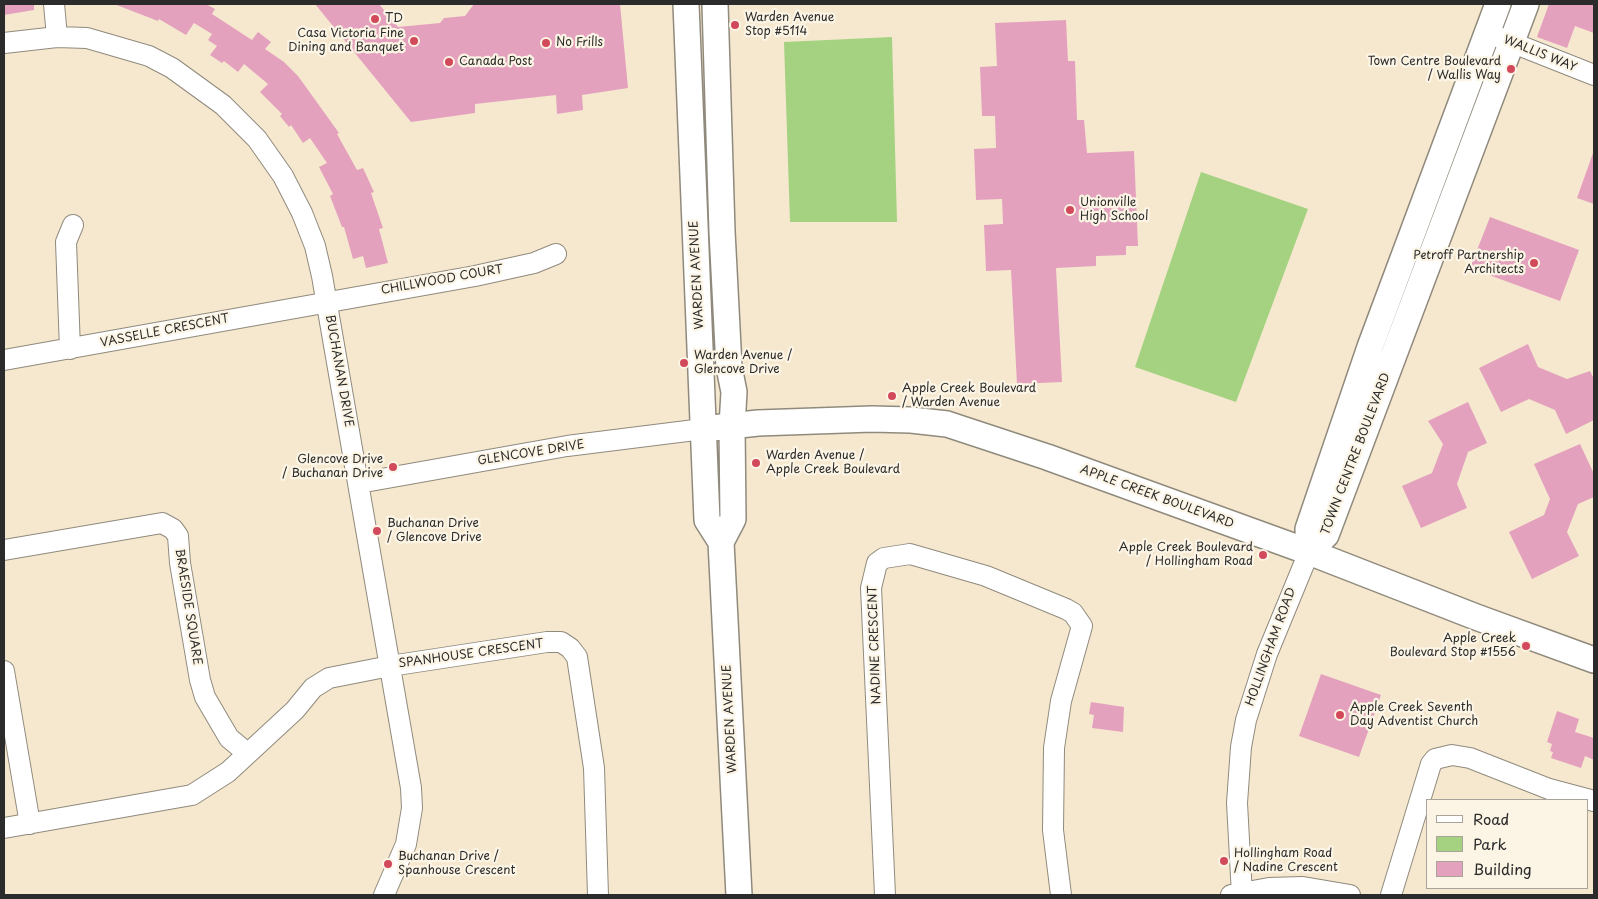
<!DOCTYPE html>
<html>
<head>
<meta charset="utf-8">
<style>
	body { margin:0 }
	#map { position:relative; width:1598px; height:899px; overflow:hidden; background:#f6e8cf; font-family:"Playpen Sans",sans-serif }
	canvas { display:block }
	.frame { position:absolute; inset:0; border:5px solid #2b2b2b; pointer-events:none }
	.legend { position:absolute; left:1426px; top:799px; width:162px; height:90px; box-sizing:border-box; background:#fcf5e5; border:1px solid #a8a49b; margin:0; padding:6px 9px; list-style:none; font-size:15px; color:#2b2b2b }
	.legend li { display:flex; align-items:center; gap:10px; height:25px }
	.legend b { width:25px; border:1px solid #a8a49b }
</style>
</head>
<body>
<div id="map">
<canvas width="1598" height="899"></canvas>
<div class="frame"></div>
<ul class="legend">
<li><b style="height:6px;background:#fff"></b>Road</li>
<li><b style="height:14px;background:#a4d280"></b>Park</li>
<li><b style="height:14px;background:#e3a1bd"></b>Building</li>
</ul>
</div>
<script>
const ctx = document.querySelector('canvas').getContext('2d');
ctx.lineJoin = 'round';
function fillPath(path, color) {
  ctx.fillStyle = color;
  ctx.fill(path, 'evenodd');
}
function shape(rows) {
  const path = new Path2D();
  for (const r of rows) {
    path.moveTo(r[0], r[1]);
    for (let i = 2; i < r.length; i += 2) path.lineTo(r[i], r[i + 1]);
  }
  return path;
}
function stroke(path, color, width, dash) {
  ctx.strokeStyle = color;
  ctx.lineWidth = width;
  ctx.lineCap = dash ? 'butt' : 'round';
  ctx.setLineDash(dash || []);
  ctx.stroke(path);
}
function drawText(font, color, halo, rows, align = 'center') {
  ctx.font = font + ' "Playpen Sans",sans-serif';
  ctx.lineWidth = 4.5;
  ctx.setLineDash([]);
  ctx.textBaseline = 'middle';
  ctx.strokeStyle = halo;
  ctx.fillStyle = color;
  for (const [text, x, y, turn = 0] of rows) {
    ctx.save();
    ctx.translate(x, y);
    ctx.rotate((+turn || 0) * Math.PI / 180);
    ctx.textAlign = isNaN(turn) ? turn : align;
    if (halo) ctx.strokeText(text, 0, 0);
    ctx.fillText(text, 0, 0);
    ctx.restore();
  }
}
const green = shape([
	[892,37,897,222,790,222,784,42],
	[1201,172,1308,209,1236,402,1135,367]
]);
const building = shape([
	[4,4,34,4,34,10,4,15],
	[114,4,206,4,215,9,212,14,252,40,258,32,271,42,265,49,284,62,298,76,339,133,337,134,357,170,363,168,374,192,371,193,383,228,379,229,388,263,366,268,363,256,353,259,344,227,342,227,330,196,333,194,319,167,327,163,310,138,303,143,291,125,289,127,280,116,282,114,260,92,268,84,244,64,238,72,224,61,222,63,210,55,217,46,208,40,212,34,194,23,186,35,159,19,158,21],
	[315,4,379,4,398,27,440,23,444,18,465,16,474,4,620,4,628,88,582,95,583,110,557,114,556,95,475,104,475,113,411,122],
	[1549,4,1594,4,1594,33,1575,26,1567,48,1537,37],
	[1066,20,1068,61,1075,61,1077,120,1084,120,1087,153,1134,151,1138,246,1126,246,1126,255,1096,256,1096,266,1056,268,1062,382,1017,384,1011,270,986,271,984,225,1003,224,1002,199,976,200,974,149,996,148,995,116,982,116,980,67,997,66,995,23],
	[1593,153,1594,153,1594,204,1577,198],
	[1490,217,1579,250,1560,301,1470,268],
	[1528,344,1538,367,1567,379,1590,371,1594,379,1594,420,1566,434,1555,410,1529,399,1501,412,1479,368],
	[1468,402,1487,443,1468,452,1457,484,1467,508,1421,528,1402,486,1432,473,1443,444,1428,421],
	[1580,444,1594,474,1594,497,1578,504,1567,532,1579,556,1532,579,1509,532,1544,515,1550,499,1534,464],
	[1321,674,1381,695,1359,757,1299,736],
	[1091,702,1124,707,1123,732,1092,728,1094,715,1089,714],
	[1557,711,1579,719,1575,732,1594,738,1594,760,1585,756,1581,768,1551,758,1553,752,1550,751,1552,744,1547,742]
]);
const minor = shape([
	[54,4,57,37],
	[1498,37,1594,75],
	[4,43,57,37,87,38,149,56,172,68,223,105,257,139,283,176,302,213,315,246,322,276,411,788,412,808,406,844,384,895],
	[70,349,66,242,73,225],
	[4,360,475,276,534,263,556,254],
	[359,483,567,446,703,429],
	[4,550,162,523,173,529,178,536,180,563,200,680,205,697,229,738,247,753],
	[4,671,30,824],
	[4,828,192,795,228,772,295,710,313,688,329,678,390,666,547,642,561,642,570,648,577,657,594,768,598,895],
	[885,895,871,588,877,563,884,558,910,554,986,576,1066,609,1073,613,1082,626,1061,701,1054,748,1053,830,1061,895],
	[1231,895,1269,888,1303,887,1350,895],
	[1242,895,1237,803,1241,747,1246,720,1267,654,1309,552],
	[1391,895,1431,764,1435,759,1452,755,1470,758,1549,789,1594,801]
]);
const major = shape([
	[686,4,707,520,721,542],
	[715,4,722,231,729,367,734,392,732,426,733,519,721,542,739,895],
	[703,429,758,423,872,419,911,420,947,424,1047,457,1309,552,1476,617,1594,660],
	[1309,552,1326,535,1526,4],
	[1309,552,1308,529,1370,347,1498,4]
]);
const markers = [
	[375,19,5,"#d1495b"],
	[735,25,5,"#d1495b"],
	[414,41,5,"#d1495b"],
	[546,43,5,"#d1495b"],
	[449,62,5,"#d1495b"],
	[1511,69,5,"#d1495b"],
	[1070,210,5,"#d1495b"],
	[1534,263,5,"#d1495b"],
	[684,363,5,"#d1495b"],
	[892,396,5,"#d1495b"],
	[756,463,5,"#d1495b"],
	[393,467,5,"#d1495b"],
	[377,531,5,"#d1495b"],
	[1263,555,5,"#d1495b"],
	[1526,646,5,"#d1495b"],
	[1340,715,5,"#d1495b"],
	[1224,861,5,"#d1495b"],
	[388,864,5,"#d1495b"]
];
const poiNames = [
	["Warden Avenue",745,18],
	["Stop #5114",745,32],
	["TD",385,19],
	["Casa Victoria Fine",404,34,"right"],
	["Dining and Banquet",404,48,"right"],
	["No Frills",556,43],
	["Canada Post",459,62],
	["Town Centre Boulevard",1501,62,"right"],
	["/ Wallis Way",1501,76,"right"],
	["Unionville",1080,203],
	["High School",1080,217],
	["Petroff Partnership",1524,256,"right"],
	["Architects",1524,270,"right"],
	["Warden Avenue /",694,356],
	["Glencove Drive",694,370],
	["Apple Creek Boulevard",902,389],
	["/ Warden Avenue",902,403],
	["Warden Avenue /",766,456],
	["Apple Creek Boulevard",766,470],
	["Glencove Drive",383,460,"right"],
	["/ Buchanan Drive",383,474,"right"],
	["Buchanan Drive",387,524],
	["/ Glencove Drive",387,538],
	["Apple Creek Boulevard",1253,548,"right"],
	["/ Hollingham Road",1253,562,"right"],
	["Apple Creek",1516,639,"right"],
	["Boulevard Stop #1556",1516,653,"right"],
	["Apple Creek Seventh",1350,708],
	["Day Adventist Church",1350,722],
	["Hollingham Road",1234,854],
	["/ Nadine Crescent",1234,868],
	["Buchanan Drive /",398,857],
	["Spanhouse Crescent",398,871]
];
const streetNames = [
	["WALLIS WAY",1540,54,22],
	["WARDEN AVENUE",697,275,-93],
	["CHILLWOOD COURT",442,280,-10],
	["VASSELLE CRESCENT",165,331,-11],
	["BUCHANAN DRIVE",339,371,80],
	["GLENCOVE DRIVE",531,453,-9],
	["TOWN CENTRE BOULEVARD",1356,454,-69],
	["APPLE CREEK BOULEVARD",1157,497,20],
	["BRAESIDE SQUARE",188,607,81],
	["NADINE CRESCENT",875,645,-92],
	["HOLLINGHAM ROAD",1271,647,-70],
	["SPANHOUSE CRESCENT",471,654,-8],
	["WARDEN AVENUE",730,719,-93]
];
fillPath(green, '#a4d280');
fillPath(building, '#e3a1bd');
stroke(minor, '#908a7d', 22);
stroke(major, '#908a7d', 28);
stroke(minor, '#fff', 20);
stroke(major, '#fff', 25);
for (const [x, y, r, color] of markers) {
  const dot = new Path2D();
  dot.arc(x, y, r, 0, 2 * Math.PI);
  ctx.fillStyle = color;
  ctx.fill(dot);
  stroke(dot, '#fcf5e5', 2);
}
drawText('12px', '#2b2b2b', '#fcf5e5', poiNames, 'left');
drawText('12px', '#2b2b2b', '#fcf5e5', streetNames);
</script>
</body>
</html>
